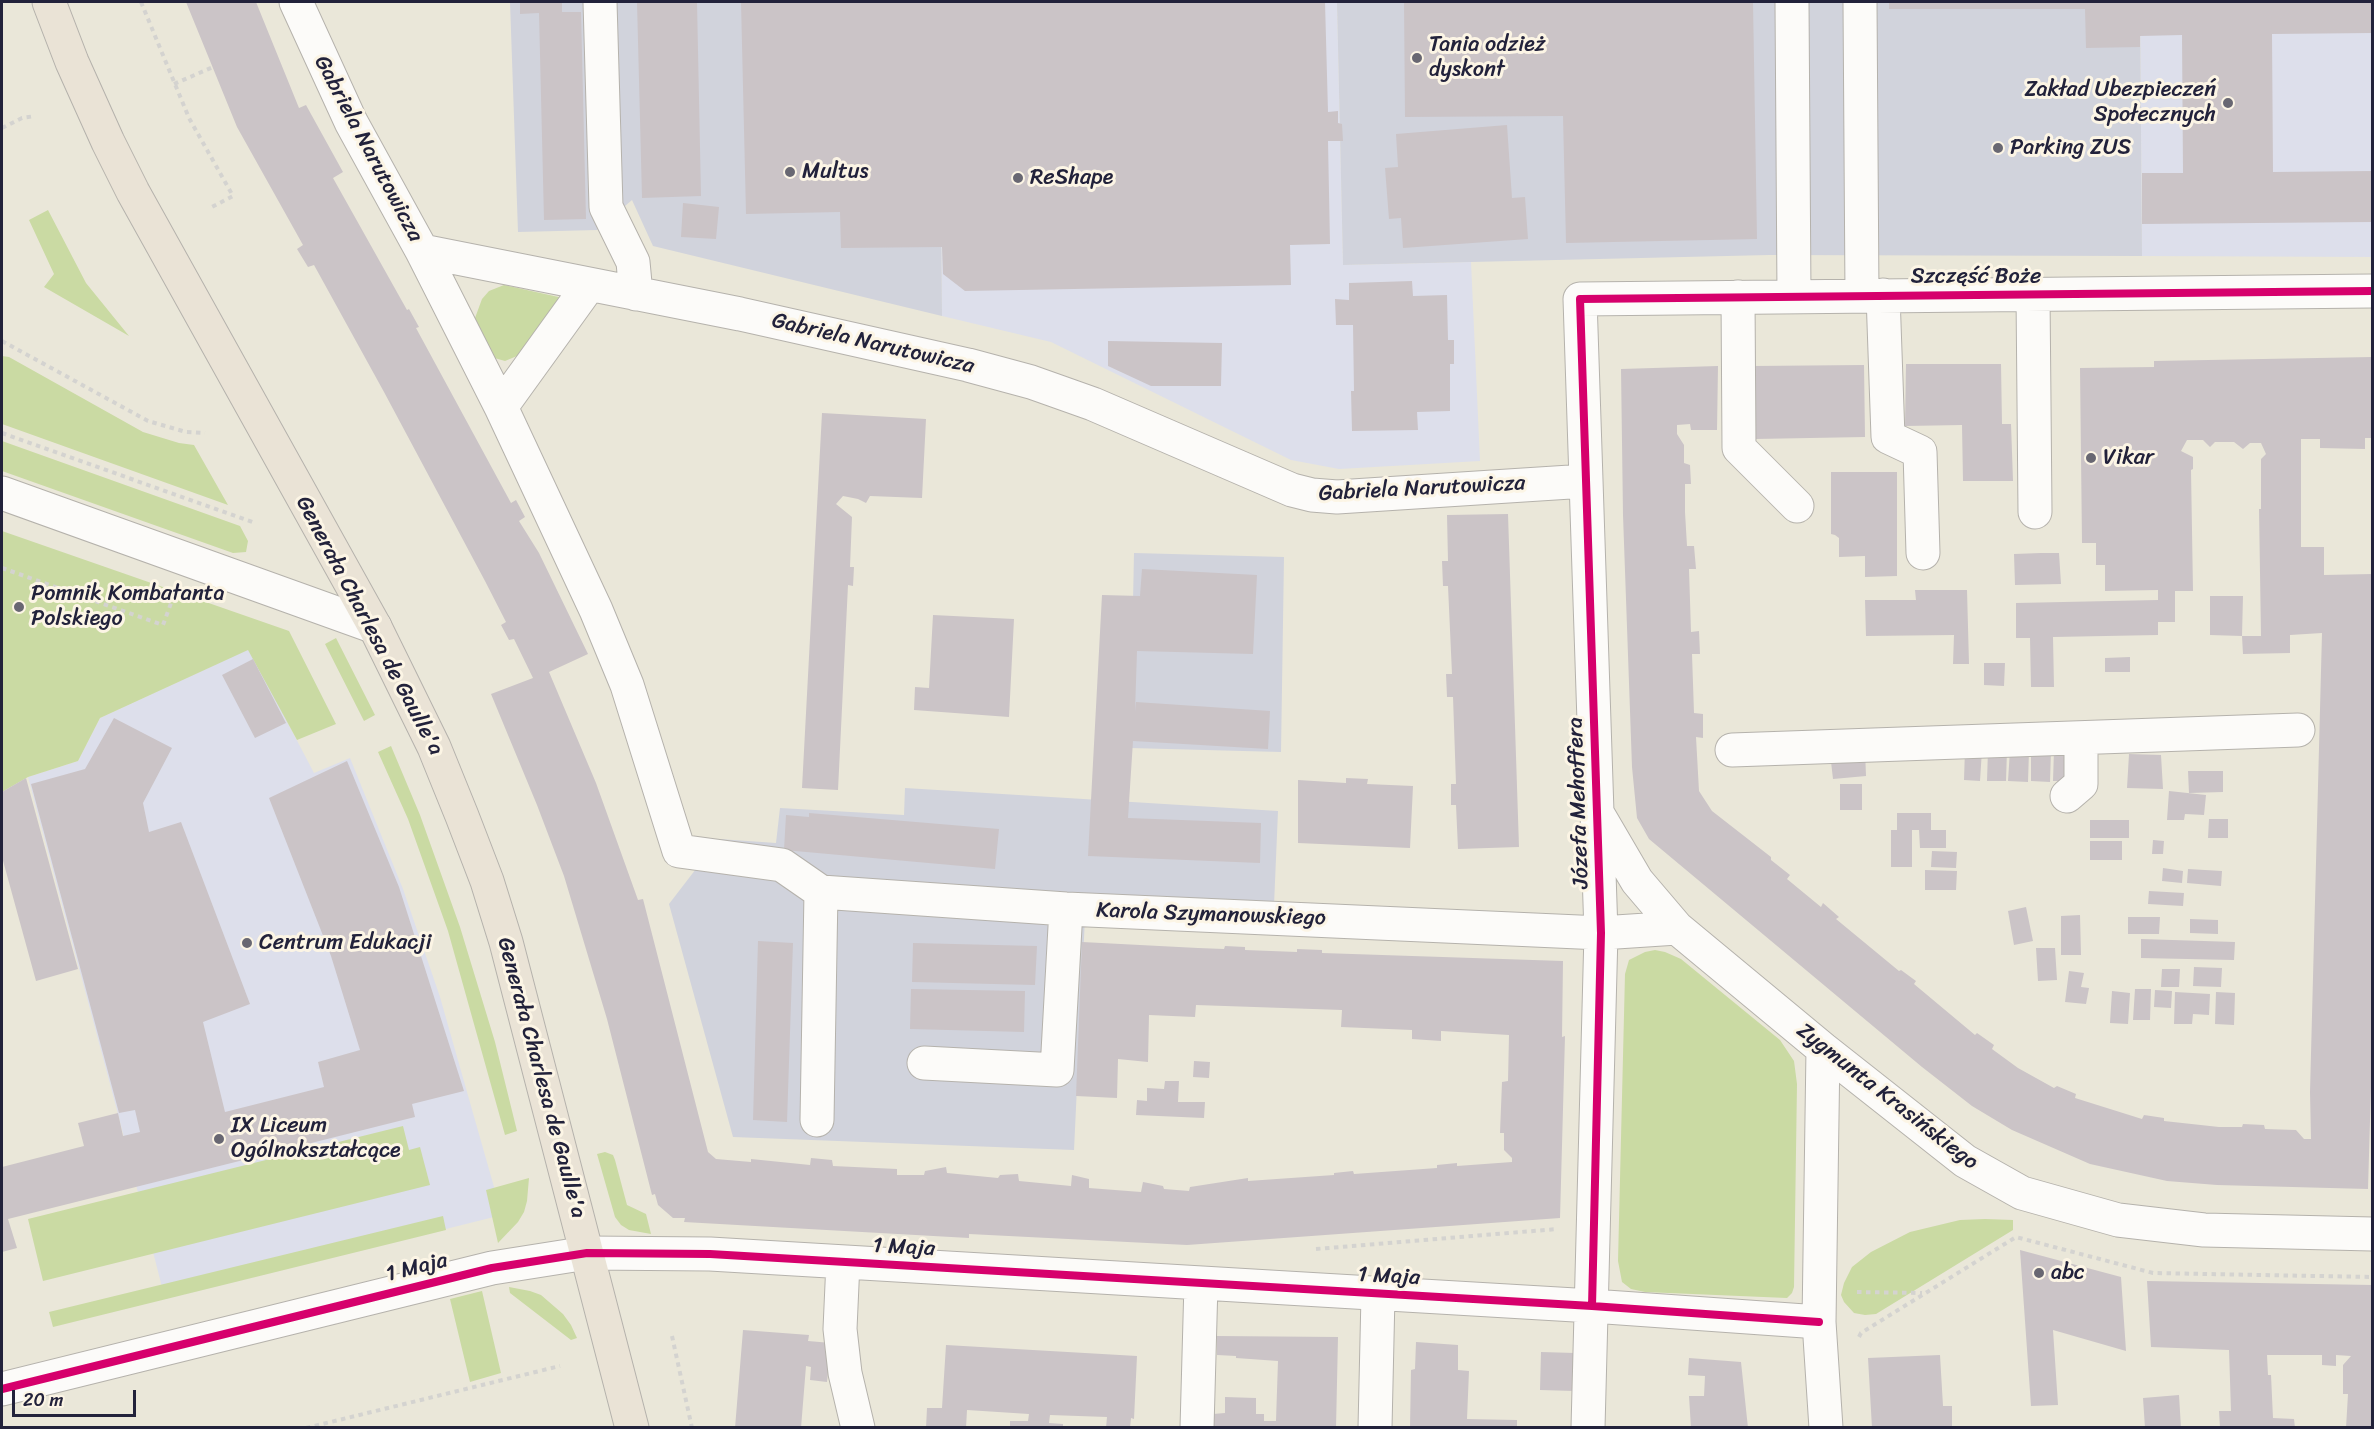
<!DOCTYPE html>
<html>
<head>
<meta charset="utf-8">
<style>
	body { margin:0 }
	#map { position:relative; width:2374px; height:1429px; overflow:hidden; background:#eae7d9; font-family:Sriracha,sans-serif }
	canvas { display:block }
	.frame { position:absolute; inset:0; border:3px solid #22223b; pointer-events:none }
	.scale { position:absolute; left:12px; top:1390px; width:124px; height:27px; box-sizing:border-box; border:3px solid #22223b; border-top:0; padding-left:8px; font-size:18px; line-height:21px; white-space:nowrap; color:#22223b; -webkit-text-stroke:4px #fcf5e5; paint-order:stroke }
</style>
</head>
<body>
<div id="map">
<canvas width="2374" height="1429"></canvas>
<div class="frame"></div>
<div class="scale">20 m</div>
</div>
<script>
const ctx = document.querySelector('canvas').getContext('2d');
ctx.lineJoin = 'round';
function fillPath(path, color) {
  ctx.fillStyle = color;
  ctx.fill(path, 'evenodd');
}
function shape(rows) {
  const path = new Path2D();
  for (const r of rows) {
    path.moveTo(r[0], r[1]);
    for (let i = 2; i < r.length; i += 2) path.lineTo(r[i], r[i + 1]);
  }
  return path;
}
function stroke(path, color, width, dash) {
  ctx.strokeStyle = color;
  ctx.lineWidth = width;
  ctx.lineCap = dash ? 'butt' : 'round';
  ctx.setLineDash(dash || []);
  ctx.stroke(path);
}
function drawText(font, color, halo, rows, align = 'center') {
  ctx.font = font + ' Sriracha,sans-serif';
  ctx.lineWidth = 6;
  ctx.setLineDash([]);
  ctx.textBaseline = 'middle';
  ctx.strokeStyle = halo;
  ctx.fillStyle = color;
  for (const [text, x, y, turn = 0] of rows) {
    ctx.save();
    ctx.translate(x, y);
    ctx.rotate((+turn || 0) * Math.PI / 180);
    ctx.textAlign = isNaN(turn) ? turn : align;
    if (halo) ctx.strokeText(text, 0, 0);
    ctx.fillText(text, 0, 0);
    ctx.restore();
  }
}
const built = shape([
	[939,2,1337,2,1343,265,1471,262,1480,461,1339,469,1291,460,1051,342,942,316],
	[2140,2,2372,2,2372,257,2142,256],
	[249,649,314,773,350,758,403,889,440,997,502,1215,165,1299,118,1114,28,777,78,761,100,718]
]);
const industrial = shape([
	[510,2,939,2,942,316,653,246,632,200,597,230,518,232],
	[1337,2,2140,2,2142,256,1769,255,1343,265],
	[1134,553,1284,557,1281,752,1130,748],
	[905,788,1278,811,1273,929,1085,917,1074,1150,733,1137,669,904,719,839,776,843,780,808,904,815]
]);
const green = shape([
	[48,210,86,283,129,336,44,287,54,274,29,220],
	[504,285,563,298,517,356,505,361,491,357,475,328,475,318,482,299,489,291],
	[2,356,9,357,143,432,179,443,194,445,228,505,2,424],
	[2,441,240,526,248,541,246,552,233,553,2,471],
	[2,531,289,631,336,724,297,740,248,650,100,718,78,761,28,777,2,792],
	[336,638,375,715,364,721,325,644],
	[391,746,420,815,460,927,495,1042,517,1131,505,1135,448,931,408,819,378,752],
	[1655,950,1665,952,1681,959,1780,1040,1794,1061,1797,1084,1794,1287,1792,1293,1787,1298,1645,1292,1631,1289,1622,1282,1618,1261,1625,974,1629,960,1645,952],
	[403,1126,409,1150,420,1147,430,1185,43,1281,28,1219],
	[605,1152,613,1155,615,1160,627,1205,646,1214,651,1234,629,1230,621,1225,615,1217,597,1154],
	[529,1178,527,1201,524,1212,518,1222,498,1243,486,1190],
	[443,1216,446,1230,53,1327,49,1312],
	[1985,1219,2013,1220,2013,1230,1876,1314,1865,1315,1854,1313,1844,1302,1841,1295,1844,1283,1852,1267,1871,1252,1910,1232,1960,1220],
	[509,1287,530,1291,541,1295,563,1314,571,1325,577,1338,571,1340,510,1293],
	[482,1291,501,1373,470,1382,450,1299]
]);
const building = shape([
	[186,2,256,2,299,108,306,105,343,172,333,178,407,310,409,309,419,327,416,328,511,503,516,500,525,517,519,521,539,553,588,654,549,672,596,783,638,900,643,899,708,1152,716,1159,751,1162,751,1159,810,1165,811,1158,832,1160,833,1166,897,1169,897,1175,924,1175,925,1171,946,1167,947,1173,998,1178,1000,1175,1018,1174,1019,1181,1071,1186,1072,1175,1089,1179,1089,1188,1141,1192,1143,1182,1163,1186,1164,1189,1189,1191,1190,1187,1248,1178,1248,1181,1334,1175,1334,1173,1353,1171,1354,1174,1437,1168,1437,1165,1457,1163,1457,1166,1512,1162,1512,1158,1504,1150,1504,1133,1500,1133,1502,1082,1508,1081,1509,1035,1441,1031,1441,1041,1412,1039,1412,1030,1341,1027,1342,1010,1196,1005,1195,1017,1149,1015,1148,1062,1118,1059,1117,1098,1076,1096,1082,942,1198,948,1224,949,1225,946,1245,947,1245,950,1297,952,1297,949,1322,950,1322,953,1563,961,1562,1037,1565,1036,1560,1218,1187,1245,969,1234,969,1238,684,1222,685,1218,673,1218,658,1205,655,1194,652,1195,607,1019,564,876,537,805,491,694,533,678,514,639,509,640,501,625,506,622,485,581,384,392,314,265,308,267,297,249,303,245,237,127],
	[520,2,562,2,562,12,581,12,586,219,544,220,539,13,520,14],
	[637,2,697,2,701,196,642,198],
	[741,2,1325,2,1328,112,1338,111,1338,123,1342,124,1343,141,1328,141,1330,244,1290,245,1291,285,965,291,943,274,942,247,841,248,840,212,746,214],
	[1404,2,1753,2,1757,239,1566,243,1563,116,1405,117],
	[1889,2,2372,2,2372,33,2272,34,2273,172,2372,171,2372,222,2142,224,2142,173,2183,173,2182,35,2140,36,2140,47,2086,48,2085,9,1889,9],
	[1507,125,1512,198,1525,197,1528,239,1403,248,1401,218,1389,219,1385,168,1398,167,1396,134],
	[683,203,719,207,716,239,681,237],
	[1412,281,1413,296,1447,295,1448,340,1454,340,1454,364,1450,364,1450,411,1417,412,1418,430,1352,431,1351,391,1354,391,1353,325,1336,325,1335,299,1349,300,1349,283],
	[1108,341,1222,343,1221,386,1151,386,1108,366],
	[2372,357,2372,438,2365,438,2365,449,2320,448,2320,439,2301,439,2301,547,2324,547,2324,575,2372,574,2372,1053,2368,1189,2217,1185,2167,1181,2090,1164,2012,1130,1972,1106,1922,1067,1649,839,1637,818,1632,767,1623,515,1621,369,1718,366,1717,430,1691,430,1690,424,1677,425,1677,434,1684,445,1684,463,1690,465,1691,484,1685,484,1685,512,1687,546,1694,546,1696,569,1689,569,1691,632,1699,631,1700,654,1692,654,1694,713,1703,714,1703,738,1696,737,1699,791,1712,811,1771,857,1771,860,1790,875,1787,879,1821,907,1823,903,1839,917,1836,919,1899,971,1901,970,1916,981,1914,984,1975,1035,1977,1033,1994,1045,1992,1049,2018,1068,2054,1088,2057,1086,2076,1094,2075,1098,2142,1119,2144,1115,2164,1118,2164,1121,2219,1127,2242,1127,2243,1124,2264,1125,2265,1129,2296,1130,2304,1139,2311,1139,2310,1092,2322,633,2290,635,2290,653,2243,654,2242,636,2261,636,2259,509,2261,509,2261,459,2266,454,2261,443,2250,443,2243,449,2234,442,2215,442,2210,447,2203,440,2187,440,2181,451,2193,457,2193,469,2191,470,2193,591,2175,591,2175,622,2158,622,2158,635,2053,637,2054,687,2031,687,2030,638,2016,638,2016,603,2158,600,2158,590,2105,591,2105,565,2096,565,2096,543,2082,543,2080,368,2154,367,2154,361],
	[1906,364,2001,364,2002,424,2011,424,2013,481,1963,481,1962,425,1905,426],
	[1864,365,1865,437,1755,439,1753,366],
	[822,413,926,419,922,498,870,496,866,503,858,499,843,496,836,504,852,517,850,567,854,567,853,586,848,585,838,790,802,788],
	[1831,472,1897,472,1897,576,1865,577,1865,556,1839,557,1839,538,1835,535,1831,534],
	[1508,514,1519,847,1458,849,1456,805,1451,805,1451,784,1456,784,1453,697,1447,697,1446,674,1452,674,1448,586,1443,586,1442,561,1448,561,1447,515],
	[2041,553,2059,553,2061,584,2015,585,2014,554],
	[1142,569,1257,575,1253,654,1137,651,1135,712,1136,702,1270,711,1268,749,1133,741,1128,818,1261,823,1260,863,1088,856,1102,595,1140,596],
	[1915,590,1967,590,1969,664,1953,664,1954,635,1866,636,1865,600,1916,600],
	[2210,596,2243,596,2242,636,2210,635],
	[933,615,1014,619,1009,717,914,710,915,687,929,688],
	[2130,657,2130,672,2105,672,2105,658],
	[253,659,286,723,255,738,222,675],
	[1984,663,2005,663,2004,686,1984,685],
	[114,718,172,748,143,803,149,832,181,822,250,1004,203,1022,225,1112,324,1087,318,1062,360,1050,331,956,269,798,347,761,399,887,464,1091,412,1104,415,1117,8,1219,17,1248,2,1252,2,1167,84,1146,78,1123,118,1113,123,1136,140,1132,135,1110,119,1113,31,784,85,769],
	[1965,749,1982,750,1980,781,1964,780],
	[1865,750,1866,776,1833,779,1830,753],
	[1988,750,2007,750,2006,781,1987,781],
	[2010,750,2029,751,2028,782,2008,781],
	[2031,750,2051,750,2050,782,2031,781],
	[2054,750,2073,750,2073,781,2053,781],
	[2129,754,2161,755,2163,789,2127,788],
	[2188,771,2223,771,2223,792,2189,793],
	[26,778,78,969,36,981,2,857,2,813,3,812,2,792],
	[1346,778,1368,779,1367,784,1413,786,1410,848,1298,843,1298,780,1346,783],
	[1840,784,1862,784,1862,810,1840,810],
	[2169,791,2206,795,2204,815,2185,814,2184,820,2167,820],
	[809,813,999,829,995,869,784,850,786,815,809,817],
	[1897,813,1931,813,1931,830,1946,830,1946,848,1920,848,1919,830,1912,830,1912,867,1891,867,1891,830,1897,830],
	[2209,819,2228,819,2228,838,2208,838],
	[2090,820,2129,820,2129,838,2090,838],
	[2153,840,2164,841,2163,854,2152,854],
	[2090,841,2122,841,2122,860,2090,860],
	[1932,851,1957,852,1956,868,1931,867],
	[2163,868,2183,871,2182,883,2162,881],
	[2188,869,2222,871,2221,886,2187,883],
	[1925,870,1957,871,1956,890,1925,890],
	[2149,891,2184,893,2183,906,2148,904],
	[2026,907,2033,941,2014,945,2008,911],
	[2080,915,2081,955,2061,955,2061,916],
	[2128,917,2160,917,2159,934,2128,934],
	[2190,919,2218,920,2218,934,2190,933],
	[2141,939,2235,942,2234,960,2141,958],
	[758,941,793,943,787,1122,753,1120],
	[913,943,1037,946,1035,985,912,982],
	[2036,948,2055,948,2057,980,2038,981],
	[2194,967,2222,968,2221,987,2193,986],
	[2162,969,2180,969,2179,987,2161,987],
	[2069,971,2084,973,2081,987,2089,988,2086,1004,2065,1002],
	[911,989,1025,991,1024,1032,910,1029],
	[2135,989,2151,989,2150,1020,2133,1020],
	[2155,990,2172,991,2171,1008,2154,1007],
	[2112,991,2130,993,2128,1024,2110,1023],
	[2175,992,2210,994,2209,1015,2193,1014,2192,1024,2174,1024],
	[2216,992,2235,993,2234,1025,2215,1024],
	[1194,1061,1210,1062,1209,1078,1193,1077],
	[1165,1081,1179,1081,1178,1102,1205,1102,1204,1118,1136,1115,1137,1100,1147,1101,1147,1088,1164,1089],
	[2020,1250,2121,1277,2126,1351,2053,1330,2058,1405,2031,1406],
	[2147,1281,2372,1285,2372,1428,2346,1428,2348,1394,2343,1394,2343,1365,2351,1356,2336,1355,2336,1366,2322,1365,2322,1355,2267,1355,2268,1375,2271,1375,2273,1418,2294,1419,2295,1428,2220,1428,2219,1411,2231,1411,2229,1350,2151,1347],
	[743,1330,809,1335,808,1341,831,1343,827,1382,810,1380,811,1367,806,1366,801,1428,735,1428],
	[1217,1336,1338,1337,1336,1428,1213,1428,1213,1414,1225,1413,1225,1397,1256,1398,1256,1414,1264,1414,1264,1421,1276,1421,1278,1361,1236,1358,1236,1356,1217,1355],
	[1416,1342,1458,1345,1458,1370,1469,1371,1467,1419,1517,1420,1517,1428,1410,1428,1411,1370,1415,1369],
	[946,1345,1137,1356,1134,1419,1131,1418,1130,1428,1106,1428,1107,1417,1050,1415,1049,1423,1063,1424,1063,1428,1010,1428,1010,1421,1028,1421,1029,1414,967,1410,966,1428,926,1428,927,1408,942,1408],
	[1541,1352,1575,1353,1574,1391,1540,1390],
	[1940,1355,1943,1406,1952,1406,1952,1428,1872,1428,1868,1358],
	[1689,1358,1741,1362,1748,1428,1691,1428,1689,1396,1704,1396,1705,1376,1688,1375],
	[2179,1395,2181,1428,2145,1428,2143,1398]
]);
const path = shape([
	[141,2,189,118,233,196,210,208],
	[174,84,213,67],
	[2,128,22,118,35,116],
	[2,341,148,421,186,432,205,433],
	[2,433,255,523],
	[2,568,163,625,174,595],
	[1316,1249,1557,1229],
	[1857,1292,1922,1293],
	[672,1336,692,1428],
	[1859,1337,1861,1333,2016,1237,2153,1273,2372,1277],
	[306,1428,560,1366]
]);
const minor = shape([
	[296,2,351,122,422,251,501,407,596,610,627,685,679,851,782,865,821,892],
	[600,2,606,207,633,262,636,294],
	[1792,2,1794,296],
	[1860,2,1862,296],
	[422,251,740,314,968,365,1031,382,1093,404,1292,490,1312,495,1337,497,1586,481],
	[2033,294,2035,512],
	[1883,295,1888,437,1920,452,1923,553],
	[1738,297,1739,448,1797,506],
	[501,407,589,285],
	[2,493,375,627],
	[1732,750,2298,730],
	[2067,796,2081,784,2081,738],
	[1599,816,1637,881,1677,928,1823,1049,1965,1161,2022,1193,2118,1220,2204,1230,2372,1234],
	[821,892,1066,909,1601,933,1677,928],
	[1823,1049,1819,1322,1826,1428],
	[924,1063,1057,1070,1066,909],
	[817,1120,821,892],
	[843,1262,840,1329,845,1373,858,1428],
	[2,1389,492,1268,587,1253,710,1254,1592,1306,1819,1322],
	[1197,1428,1201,1283],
	[1375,1428,1378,1295],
	[1588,1428,1601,933,1580,299,2372,291]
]);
const major = shape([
	[49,2,72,62,108,142,133,192,375,627,434,747,462,816,487,881,506,942,632,1428]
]);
const cycleway = shape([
	[1592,1306,1601,933,1580,299,2372,291],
	[2,1389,492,1268,587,1253,710,1254,1592,1306,1819,1322]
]);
const markers = [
	[1417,58,6,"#686772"],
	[2228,103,6,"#686772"],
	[1998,148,6,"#686772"],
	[790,172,6,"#686772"],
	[1018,178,6,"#686772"],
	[2091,458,6,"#686772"],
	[19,607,6,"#686772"],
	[247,943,6,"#686772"],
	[219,1139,6,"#686772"],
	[2039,1273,6,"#686772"]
];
const poiNames = [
	["Tania odzież",1429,45],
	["dyskont",1429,70],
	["Zakład Ubezpieczeń",2216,90,"right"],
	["Społecznych",2216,115,"right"],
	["Parking ZUS",2010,148],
	["Multus",802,172],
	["ReShape",1030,178],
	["Vikar",2103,458],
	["Pomnik Kombatanta",31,594],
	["Polskiego",31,619],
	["Centrum Edukacji",259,943],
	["IX Liceum",231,1126],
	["Ogólnokształcące",231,1151],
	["abc",2051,1273]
];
const streetNames = [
	["Gabriela Narutowicza",368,149,62],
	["Szczęść Boże",1976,277],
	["Gabriela Narutowicza",873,344,13],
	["Gabriela Narutowicza",1422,489,-3],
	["Generała Charlesa de Gaulle'a",369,626,62],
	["Józefa Mehoffera",1579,803,-92],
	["Karola Szymanowskiego",1211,915,2],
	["Generała Charlesa de Gaulle'a",541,1078,75],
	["Zygmunta Krasińskiego",1887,1097,38],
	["1 Maja",904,1248,3],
	["1 Maja",417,1268,-14],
	["1 Maja",1389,1277,3]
];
fillPath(built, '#dddfeb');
fillPath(industrial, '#d1d3dc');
fillPath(green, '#cadaa3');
fillPath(building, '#cbc4c7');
stroke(minor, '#b5b2ac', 35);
stroke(major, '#b5b2ac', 35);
stroke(path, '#d4d3d0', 4, [4.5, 4.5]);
stroke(minor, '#fcfbf9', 33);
stroke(major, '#eae3d6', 33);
stroke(cycleway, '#d6006c', 8);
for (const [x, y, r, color] of markers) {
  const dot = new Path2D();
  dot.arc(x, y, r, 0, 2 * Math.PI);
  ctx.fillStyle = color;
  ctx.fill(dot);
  stroke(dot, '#fcf5e5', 2);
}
drawText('22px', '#22223b', '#fcf5e5', poiNames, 'left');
drawText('22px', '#22223b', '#fcf5e5', streetNames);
</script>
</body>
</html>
